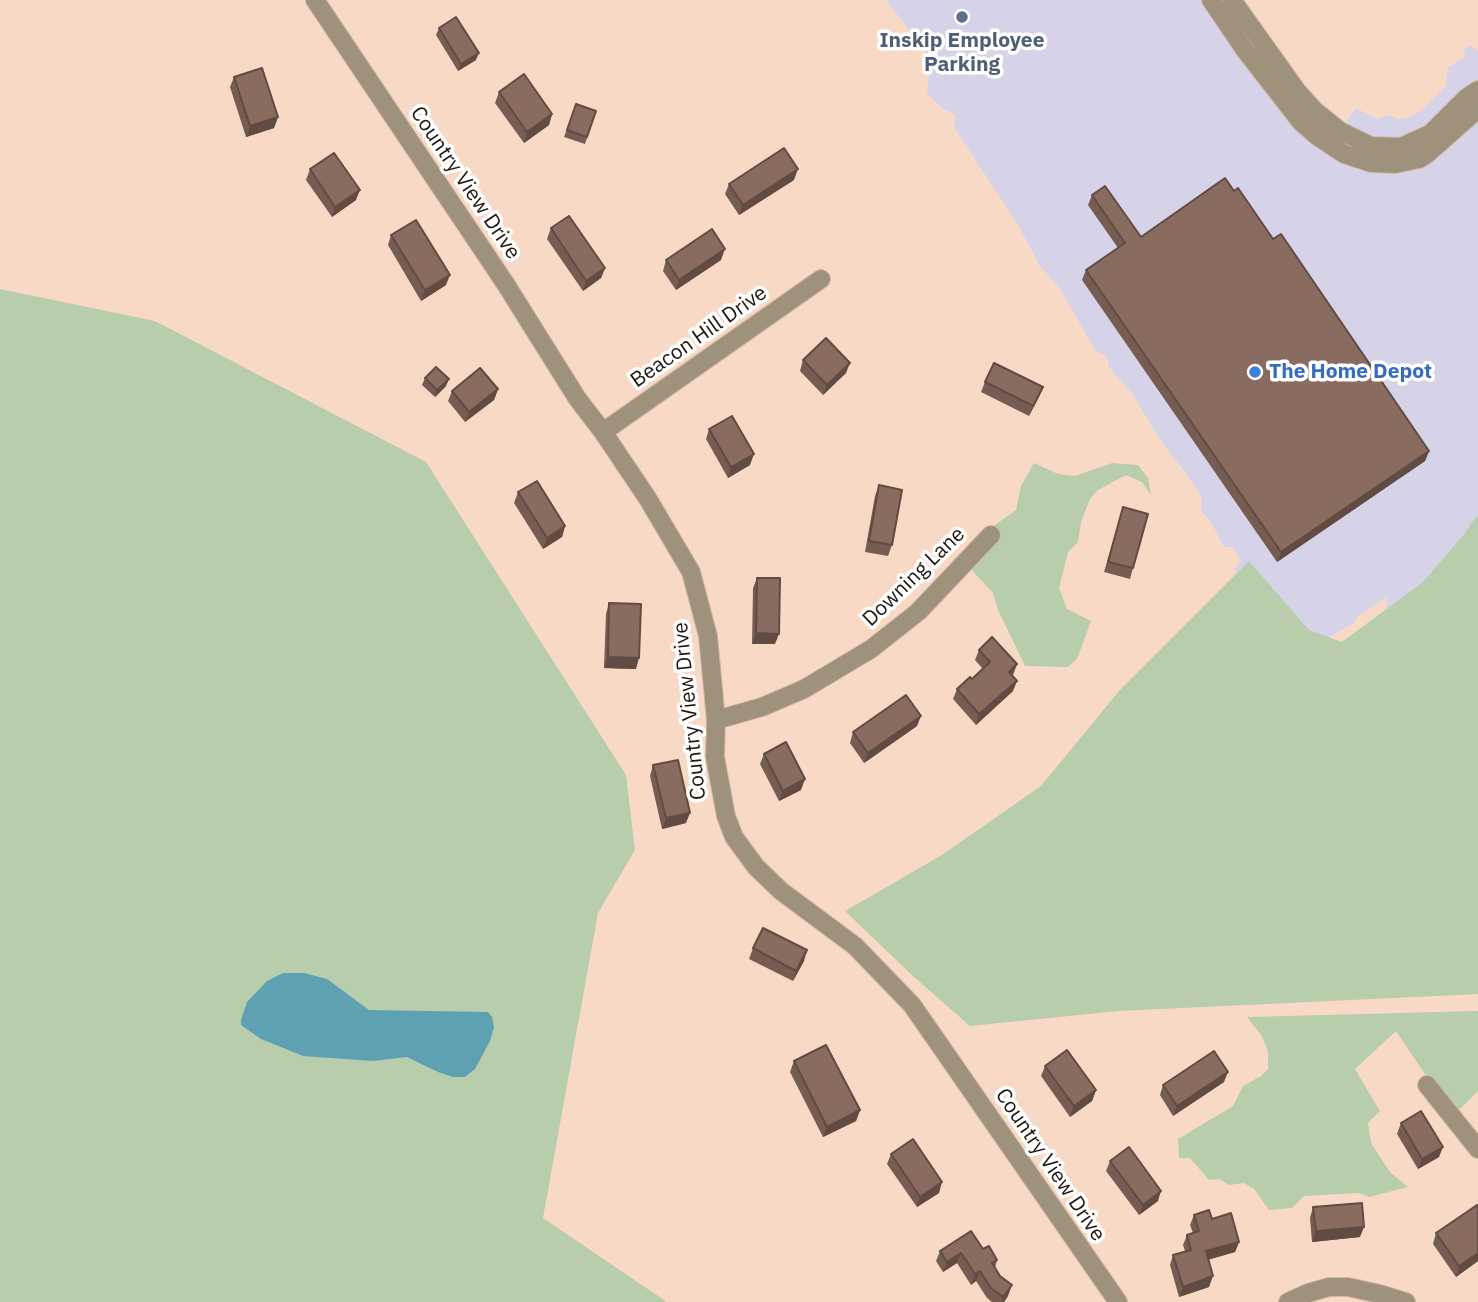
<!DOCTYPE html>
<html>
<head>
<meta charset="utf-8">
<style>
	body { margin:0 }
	canvas { display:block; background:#f8d9c6 }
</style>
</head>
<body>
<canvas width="1478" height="1302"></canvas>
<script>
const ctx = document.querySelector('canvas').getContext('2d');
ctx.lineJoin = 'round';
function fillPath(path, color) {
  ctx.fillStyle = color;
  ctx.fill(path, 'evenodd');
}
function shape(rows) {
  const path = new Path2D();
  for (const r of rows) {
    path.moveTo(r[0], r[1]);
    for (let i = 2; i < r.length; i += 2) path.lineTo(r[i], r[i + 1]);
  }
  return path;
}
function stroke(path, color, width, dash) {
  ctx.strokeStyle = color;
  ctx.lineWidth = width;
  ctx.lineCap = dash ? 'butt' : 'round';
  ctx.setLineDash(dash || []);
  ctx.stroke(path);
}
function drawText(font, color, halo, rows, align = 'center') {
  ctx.font = font + ' "IBM Plex Sans",sans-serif';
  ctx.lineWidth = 7;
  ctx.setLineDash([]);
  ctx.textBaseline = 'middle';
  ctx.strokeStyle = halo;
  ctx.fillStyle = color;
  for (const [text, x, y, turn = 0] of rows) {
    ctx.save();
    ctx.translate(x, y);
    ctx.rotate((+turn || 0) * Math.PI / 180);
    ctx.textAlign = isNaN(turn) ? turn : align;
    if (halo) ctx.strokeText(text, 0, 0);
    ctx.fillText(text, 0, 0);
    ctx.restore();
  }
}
const commercial = shape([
	[886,0,1213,0,1273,88,1331,142,1356,108,1377,119,1390,115,1399,119,1404,119,1421,111,1446,86,1448,67,1465,57,1464,50,1470,45,1478,50,1478,536,1394,620,1386,607,1388,596,1357,617,1354,623,1330,637,1329,651,1234,570,1241,561,1232,547,1224,547,1211,522,1201,511,1202,498,1199,491,1159,438,1132,393,1109,367,1107,357,1095,350,1059,287,1040,266,1017,223,954,127,955,115,943,109,927,94,929,74,935,64]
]);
const green = shape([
	[0,289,155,321,426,462,626,775,635,850,598,913,543,1218,667,1302,0,1302],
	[1034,463,1058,474,1075,476,1112,463,1138,465,1148,478,1151,495,1142,482,1126,475,1098,490,1090,499,1081,522,1078,542,1068,552,1059,588,1067,609,1091,621,1077,659,1068,667,1025,666,998,610,993,593,966,564,991,535,995,525,1016,510,1021,486],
	[1478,514,1478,994,1119,1011,970,1026,914,977,845,911,942,855,1041,786,1119,691,1249,561,1309,630,1342,642,1423,582,1462,537],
	[1478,1011,1478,1091,1458,1111,1429,1080,1396,1031,1355,1069,1380,1111,1368,1123,1371,1143,1390,1172,1408,1187,1369,1197,1359,1193,1304,1196,1292,1208,1269,1210,1254,1189,1244,1183,1229,1185,1219,1179,1209,1180,1190,1158,1179,1158,1178,1139,1233,1106,1243,1086,1261,1076,1268,1069,1268,1051,1262,1036,1247,1017]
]);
const water = shape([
	[283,973,304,973,327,979,369,1010,488,1012,492,1017,494,1027,490,1041,475,1069,465,1077,453,1077,438,1072,407,1057,373,1061,303,1056,261,1039,241,1025,241,1020,247,1002,267,981]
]);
const minor = shape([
	[315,0,505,283,577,398,603,432,648,499,691,572,708,636,716,720,715,757,726,816,734,837,756,867,781,891,855,946,912,1005,1118,1302],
	[1211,0,1245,50,1301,122,1317,136,1344,154,1371,163,1395,164,1419,159,1427,154,1478,109],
	[1232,0,1297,91,1314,110,1340,131,1371,146,1401,147,1430,134,1466,98,1478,90],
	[603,432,821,279],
	[716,720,762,707,804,689,871,649,918,612,991,535],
	[1427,1085,1478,1149],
	[1288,1302,1308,1293,1329,1287,1348,1287,1380,1294,1406,1302]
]);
const wall = shape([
	[439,28,476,60,458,71,436,35],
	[234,77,278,117,274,128,246,137,230,87],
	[499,92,552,114,549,125,524,143,495,103],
	[576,104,596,111,585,144,564,137],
	[310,169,356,200,332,217,306,180],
	[794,180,739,215,725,194,729,184],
	[1234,191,1273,239,1429,451,1425,461,1277,562,1082,280,1086,270,1118,248,1088,205,1092,195,1141,237],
	[551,228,605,268,601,278,583,291,547,239],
	[391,235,446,285,421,301,388,245],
	[666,260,721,260,676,290,663,271],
	[803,360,846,373,823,395,800,371],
	[425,378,446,386,435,397,422,385],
	[985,382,1043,387,1029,416,981,392],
	[498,389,494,400,465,422,448,401,452,391],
	[709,429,750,465,728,478,706,439],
	[879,485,892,545,888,556,865,552,875,496],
	[518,492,565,526,562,537,543,549,514,503],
	[1123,507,1133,568,1130,579,1104,572],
	[757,578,775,644,752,644,753,588],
	[609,603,636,669,604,668,606,614],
	[979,650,1017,664,1012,675,1013,691,976,725,953,699,957,689,972,679,983,669,975,660],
	[917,726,864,763,850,743,853,732],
	[764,754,801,790,779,801,760,764],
	[653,765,686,823,662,829,650,776],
	[753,948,804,961,793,981,749,959],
	[794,1061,860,1110,856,1121,823,1137,790,1072],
	[1045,1066,1096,1090,1092,1101,1070,1117,1041,1076],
	[1224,1082,1173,1116,1160,1095,1163,1085],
	[1401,1123,1439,1157,1418,1169,1397,1134],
	[891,1154,939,1193,917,1207,887,1164],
	[1110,1161,1158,1201,1139,1215,1106,1171],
	[1313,1207,1360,1237,1312,1242,1310,1218],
	[1194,1215,1212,1219,1239,1242,1235,1252,1208,1260,1209,1287,1179,1297,1170,1265,1173,1255,1185,1251,1183,1245,1187,1235,1193,1233,1190,1225],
	[1436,1233,1478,1261,1456,1277,1433,1244],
	[983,1249,997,1260,995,1268,1008,1296,1004,1302,992,1302,987,1298,976,1281,971,1285,957,1263,943,1272,936,1261,940,1251]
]);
const shadedWall = shape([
	[479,53,476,60,458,71,461,64],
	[552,114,549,125,524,143,527,132],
	[278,117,274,128,246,137,250,126],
	[798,169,794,180,739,215,743,205],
	[360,190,356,200,332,217,335,207],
	[725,249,721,260,676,290,679,280],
	[605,268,601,278,583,291,586,281],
	[450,275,446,285,421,301,425,290],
	[850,363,846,373,823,395,827,385],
	[449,379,446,386,435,397,437,390],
	[1043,387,1039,397,1029,416,1033,406],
	[498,389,494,400,465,422,469,412],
	[1429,451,1425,461,1277,562,1281,552],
	[754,454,750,465,728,478,731,467],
	[565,526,562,537,543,549,547,538],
	[756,633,779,634,775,644,752,644],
	[608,657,639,658,636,669,604,668],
	[1017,664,1013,675,1005,682,1009,672],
	[1017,681,1013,691,976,725,979,714],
	[921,716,917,726,864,763,868,753],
	[805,779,801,790,779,801,783,791],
	[690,813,686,823,662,829,666,818],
	[807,950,804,961,793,981,796,971],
	[1228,1072,1224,1082,1173,1116,1177,1106],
	[1096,1090,1092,1101,1070,1117,1074,1106],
	[860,1110,856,1121,823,1137,827,1127],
	[1443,1147,1439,1157,1418,1169,1422,1159],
	[942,1182,939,1193,917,1207,920,1197],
	[1161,1191,1158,1201,1139,1215,1143,1205],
	[1364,1227,1360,1237,1312,1242,1316,1231],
	[1239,1242,1235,1252,1202,1261,1206,1251],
	[961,1253,957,1263,943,1272,947,1262],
	[1478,1253,1478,1261,1456,1277,1459,1266],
	[980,1271,976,1281,971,1285,975,1274],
	[1213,1276,1209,1287,1179,1297,1183,1287],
	[1012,1285,1008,1296,1004,1302,1002,1302,1003,1297]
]);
const building = shape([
	[456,17,479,53,461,64,439,28,456,17],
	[262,68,278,117,250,126,234,77,262,68],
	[524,74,552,114,527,132,499,92,524,74],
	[576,104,596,111,587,137,567,130,576,104],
	[784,148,798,169,743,205,729,184,784,148],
	[334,153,360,190,335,207,310,169,334,153],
	[1225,178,1234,191,1238,188,1273,239,1281,234,1429,451,1281,552,1086,270,1125,243,1092,195,1105,186,1141,237,1225,178],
	[569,216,605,268,586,281,551,228,569,216],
	[416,220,450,275,425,290,391,235,416,220],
	[712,229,725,249,679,280,666,260,712,229],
	[826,338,850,363,827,385,803,360,826,338],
	[994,363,1043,387,1033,406,985,382,994,363],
	[436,367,449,379,437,390,425,378,436,367],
	[480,368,498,389,469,412,452,391,480,368],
	[732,416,754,454,731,467,709,429,732,416],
	[537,481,565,526,547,538,518,492,537,481],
	[879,485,902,490,892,545,869,541,879,485],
	[1123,507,1148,514,1133,568,1108,562,1123,507],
	[757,578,780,578,779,634,756,633,757,578],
	[609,603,641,604,639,658,608,657,609,603],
	[992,637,1017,664,1009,672,1017,681,979,714,957,689,970,677,972,679,990,662,979,650,992,637],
	[906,695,921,716,868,753,853,732,906,695],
	[786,742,805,779,783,791,764,754,786,742],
	[678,760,690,813,666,818,653,765,678,760],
	[763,928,807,950,796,971,753,948,763,928],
	[826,1045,860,1110,827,1127,794,1061,826,1045],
	[1067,1050,1096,1090,1074,1106,1045,1066,1067,1050],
	[1214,1051,1228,1072,1177,1106,1163,1085,1214,1051],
	[1421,1111,1443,1147,1422,1159,1401,1123,1421,1111],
	[913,1139,942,1182,920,1197,891,1154,913,1139],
	[1129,1147,1161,1191,1143,1205,1110,1161,1129,1147],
	[1362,1203,1364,1227,1316,1231,1313,1207,1362,1203],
	[1477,1205,1478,1207,1478,1253,1459,1266,1436,1233,1477,1205],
	[1209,1210,1212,1219,1231,1213,1239,1242,1206,1251,1213,1276,1183,1287,1173,1255,1191,1250,1187,1235,1199,1231,1194,1215,1209,1210],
	[971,1231,983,1249,989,1246,997,1260,992,1263,1000,1276,1012,1285,1003,1297,991,1288,980,1271,975,1274,961,1253,947,1262,940,1251,971,1231]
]);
const markers = [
	[962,17,7,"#5c6f8a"],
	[1255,372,7,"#3f7fe0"]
];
const serviceNames = [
	["Inskip Employee",962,41],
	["Parking",962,65]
];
const streetNames = [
	["Country View Drive",465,183,56],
	["Beacon Hill Drive",699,337,-35],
	["Downing Lane",914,577,-44],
	["Country View Drive",690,711,-96],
	["Country View Drive",1050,1165,56]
];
const shopNames = [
	["The Home Depot",1269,372]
];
fillPath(commercial, '#d6d3e9');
fillPath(green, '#b8cdab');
fillPath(water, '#5ea1b3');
stroke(minor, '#d1b6a5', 20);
stroke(minor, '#9e927d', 18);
fillPath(wall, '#775c53');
fillPath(shadedWall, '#614b43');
fillPath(building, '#8a6b60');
stroke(building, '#614b43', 2);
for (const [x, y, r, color] of markers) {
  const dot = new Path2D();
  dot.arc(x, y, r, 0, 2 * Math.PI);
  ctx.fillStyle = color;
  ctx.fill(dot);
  stroke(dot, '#fff', 2.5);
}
drawText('bold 21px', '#4e5e75', '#fff', serviceNames);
drawText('21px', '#20150e', '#fff', streetNames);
drawText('bold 21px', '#366cbe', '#fff', shopNames, 'left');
</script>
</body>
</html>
